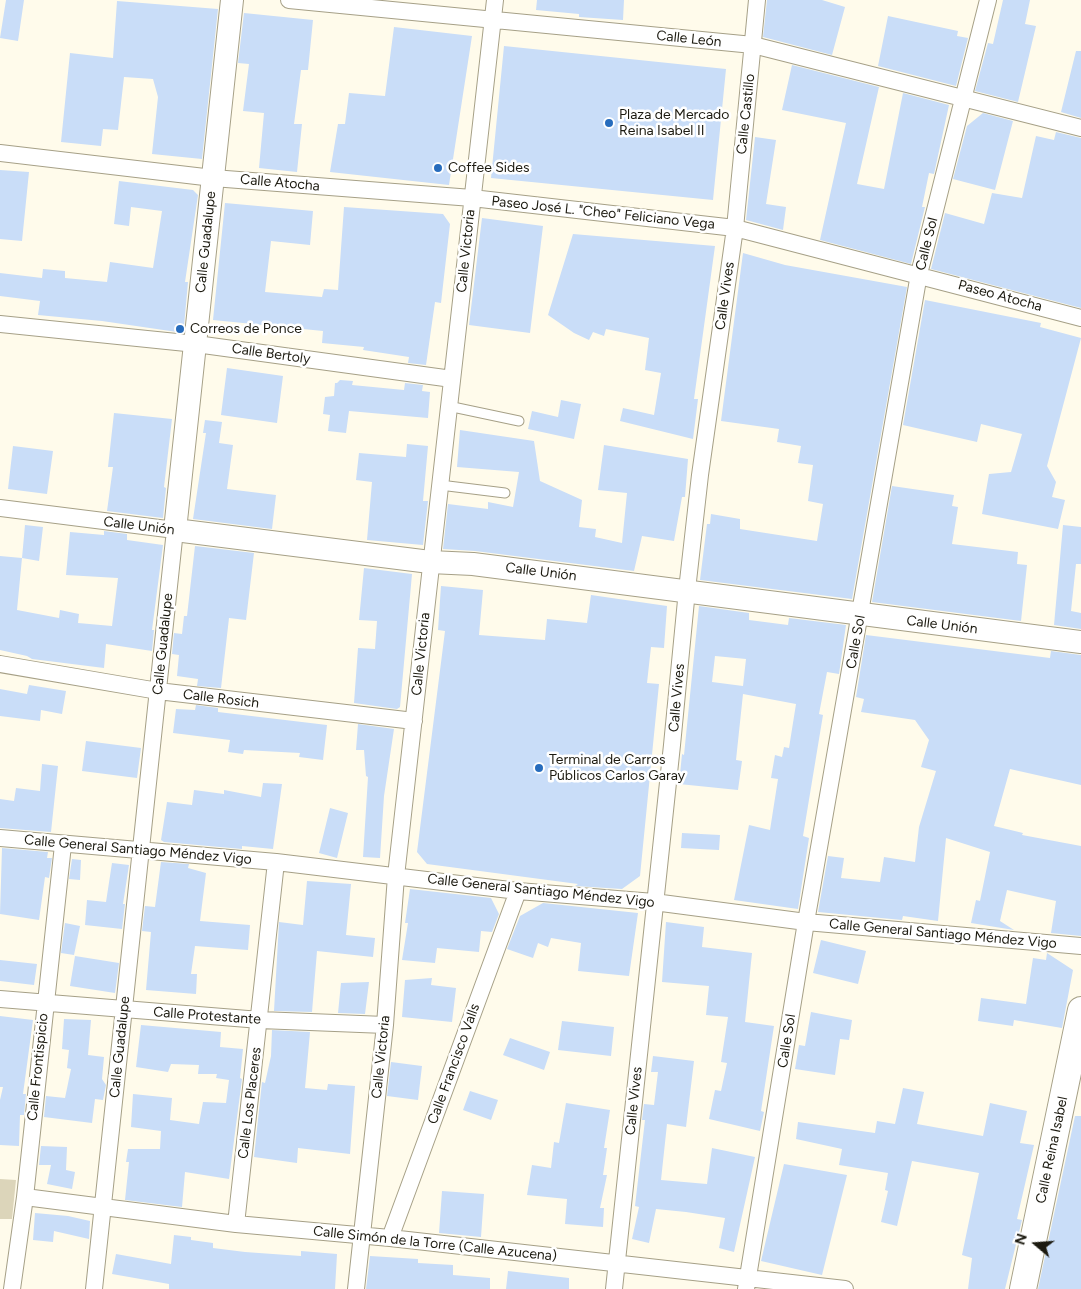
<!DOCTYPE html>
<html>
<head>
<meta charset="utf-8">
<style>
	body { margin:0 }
	#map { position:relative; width:1081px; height:1289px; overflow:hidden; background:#fffbeb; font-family:Figtree,sans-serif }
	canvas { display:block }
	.north { position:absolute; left:1011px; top:1219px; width:50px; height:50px; -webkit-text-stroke:4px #fff; paint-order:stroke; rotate:288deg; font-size:14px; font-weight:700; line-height:20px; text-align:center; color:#1c1a10 }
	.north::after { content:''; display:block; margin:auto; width:18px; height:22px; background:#1c1a10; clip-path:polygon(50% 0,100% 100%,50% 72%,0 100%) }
</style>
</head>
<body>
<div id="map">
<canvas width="1081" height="1289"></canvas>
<div class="north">N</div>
</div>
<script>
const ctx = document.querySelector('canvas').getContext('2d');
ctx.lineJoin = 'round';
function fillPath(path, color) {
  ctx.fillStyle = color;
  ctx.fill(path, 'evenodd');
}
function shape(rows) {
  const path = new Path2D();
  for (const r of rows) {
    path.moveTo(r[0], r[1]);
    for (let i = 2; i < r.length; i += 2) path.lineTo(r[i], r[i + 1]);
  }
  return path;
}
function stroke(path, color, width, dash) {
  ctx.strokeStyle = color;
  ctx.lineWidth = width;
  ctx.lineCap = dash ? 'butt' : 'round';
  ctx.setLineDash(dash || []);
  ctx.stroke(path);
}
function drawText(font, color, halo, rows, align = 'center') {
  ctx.font = font + ' Figtree,sans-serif';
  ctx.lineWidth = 5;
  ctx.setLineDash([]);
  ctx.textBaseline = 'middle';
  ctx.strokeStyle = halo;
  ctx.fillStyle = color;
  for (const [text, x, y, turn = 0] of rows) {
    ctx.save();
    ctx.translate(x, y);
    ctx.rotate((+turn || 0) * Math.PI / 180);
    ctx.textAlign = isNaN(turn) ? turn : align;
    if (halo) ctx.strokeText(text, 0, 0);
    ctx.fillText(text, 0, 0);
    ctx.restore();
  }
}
const green = shape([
	[0,1179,16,1180,12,1219,0,1219]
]);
const building = shape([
	[6,0,24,0,18,41,0,38],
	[537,0,624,0,623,20,579,17,579,14,536,10],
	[767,0,822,0,845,7,832,55,763,37],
	[1003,0,1030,0,1025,24,1036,26,1018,102,975,91,988,43,993,44],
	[117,1,218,9,202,159,152,154,158,97,153,79,124,77,118,130,103,129,101,146,61,142,70,53,113,58],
	[244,13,313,20,308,70,301,70,294,124,302,124,297,172,259,168,264,113,243,111,249,64,238,63],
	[888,16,958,31,957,36,968,38,956,86,878,66],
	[394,27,472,36,449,185,330,172,338,124,345,124,349,93,385,96],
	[504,46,726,69,713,200,491,178],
	[1076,51,1081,51,1081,118,1061,112],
	[792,65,879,87,857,184,884,189,903,93,949,105,934,174,929,173,922,207,925,207,911,264,820,240,846,123,782,110],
	[983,113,1013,121,995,190,953,179,967,126],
	[1056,132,1081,138,1081,308,931,269,945,213,984,224,992,193,1022,198,1036,136,1054,140],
	[755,137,776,140,766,204,786,207,783,230,746,220],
	[0,170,29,172,22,241,0,239],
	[119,181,193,190,198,195,185,282,188,282,184,326,177,332,102,321,38,315,40,301,0,296,0,273,42,278,43,269,65,271,65,278,107,282,110,262,153,268,162,211,131,207,129,226,114,224],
	[225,203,313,211,310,245,271,241,265,292,322,297,324,289,338,290,344,207,443,214,450,224,441,303,435,302,426,365,408,363,409,357,363,350,364,347,322,343,323,331,213,320],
	[482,218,543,226,530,333,469,325],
	[573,234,715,246,694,399,698,399,693,439,620,421,623,408,654,415,661,373,645,370,649,338,606,329,604,336,593,332,589,340,574,333,548,315],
	[743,253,785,265,907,287,852,599,700,580,707,524,710,524,711,514,740,519,740,529,817,541,823,504,808,501,813,465,798,463,801,446,777,442,779,429,721,421],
	[925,300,1041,323,1040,327,1081,338,1047,466,1056,482,1052,497,1065,500,1058,529,982,514,989,474,1011,472,1022,434,981,424,977,442,903,425],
	[227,368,283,376,277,423,221,415],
	[340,380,353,381,352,385,404,390,405,383,423,385,422,391,430,392,428,418,349,411,346,433,328,431,330,415,323,414,325,397,334,396,335,383,337,383],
	[561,400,581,404,574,439,528,429,532,411,558,417],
	[114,413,172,419,164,487,166,488,163,518,107,511,113,467,108,467],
	[205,420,222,422,219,443,233,445,227,489,276,495,272,529,193,519,206,433,203,433],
	[460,430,534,441,540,481,582,500,579,527,596,529,595,537,622,543,627,493,598,490,604,445,688,459,685,497,682,497,674,541,642,536,634,571,475,551,443,549,448,504,488,509,488,502,513,507,519,472,457,467],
	[407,444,428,446,423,501,428,501,423,545,367,540,372,482,356,480,359,453,406,457],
	[13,446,53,451,47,494,8,489],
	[892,486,954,495,952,506,958,507,952,544,1018,552,1017,564,1027,565,1021,621,872,602],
	[25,525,43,527,39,561,22,558],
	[1063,525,1081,527,1081,564,1076,564,1071,611,1081,613,1081,629,1054,625],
	[104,531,127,534,127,540,163,545,152,630,154,630,152,651,106,644,104,668,32,659,27,656,0,650,0,556,22,558,17,610,59,618,60,610,79,614,78,623,112,626,118,578,66,575,70,532,104,535],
	[195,546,254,553,246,620,229,618,221,688,197,686,198,679,177,676,179,655,172,654,174,633,182,634,184,616,187,616],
	[364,568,412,574,400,707,397,709,354,703,358,648,375,649,377,621,359,620],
	[441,586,483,590,479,635,545,640,547,619,587,623,591,595,667,606,664,648,651,647,647,683,659,684,640,876,622,889,575,886,578,884,427,864,417,852,445,631,438,630],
	[699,606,749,613,749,620,788,625,789,618,846,625,839,674,827,672,819,714,823,715,803,836,809,838,798,909,734,900,749,825,770,830,778,779,771,778,775,755,782,757,784,747,789,748,796,704,743,694,736,760,742,761,738,790,679,784,682,754,684,755],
	[715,656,746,659,743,686,712,682],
	[866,635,1050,658,1051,651,1081,655,1081,785,1010,769,994,826,1023,833,1022,835,1081,846,1081,936,1051,933,1056,901,1007,890,1000,921,1014,930,971,923,976,900,980,901,990,852,946,838,938,921,903,916,902,920,818,912,828,856,844,858,841,878,880,882,884,857,915,862,919,827,936,771,921,767,929,740,915,720,861,712,864,699,856,697],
	[29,685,66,691,62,714,41,710,40,721,0,716,0,689,27,694],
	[196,705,218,708,218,712,327,725,323,760,299,757,300,753,244,750,243,754,228,752,230,740,173,733,176,709,195,710],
	[358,724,394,729,384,796,380,858,363,857,368,777,366,776,364,750,356,750],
	[86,741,141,748,137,778,82,771],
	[42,764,58,766,51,832,0,828,0,799,14,801,16,788,40,791],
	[263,783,282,784,273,849,242,846,242,849,164,842,161,840,167,802,192,805,194,790,224,794,224,790,261,797],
	[330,808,348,813,337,858,319,853],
	[682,833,720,835,719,850,681,848],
	[2,848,48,852,47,858,52,858,49,878,45,877,39,920,0,914],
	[72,859,81,860,80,880,69,879],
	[161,862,189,864,188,868,206,873,200,921,250,925,248,950,195,946,191,974,197,974,196,994,146,990,151,932,142,931,145,906,155,907],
	[112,863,129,865,123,904,125,904,122,929,85,925,87,900,106,902],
	[307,881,351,884,346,935,375,938,373,957,317,951,312,1012,274,1011,279,922,303,925],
	[410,889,491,898,499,914,492,932,481,931,479,952,437,948,435,963,402,960,408,923,405,923],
	[543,903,638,913,629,976,578,971,581,943,551,938,548,947,538,943,533,958,507,949,520,916],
	[666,922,704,927,702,947,752,953,745,1022,774,1026,761,1111,764,1112,760,1131,709,1119,715,1090,721,1091,727,1063,721,1062,728,1017,706,1015,709,986,662,982],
	[65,923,80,926,74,955,61,953],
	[821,940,866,951,858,984,813,973],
	[1047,953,1073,970,1062,1028,1014,1020,1013,1026,978,1021,981,998,1026,1004,1033,958,1046,960],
	[75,956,119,963,115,993,70,986],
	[0,960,37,964,34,985,0,981],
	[432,978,431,985,456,988,452,1022,402,1017,405,980],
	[369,982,365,1014,338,1013,341,983],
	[811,1012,852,1020,849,1040,840,1039,835,1075,795,1069,799,1045,805,1046],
	[0,1016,33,1020,23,1094,26,1094,24,1115,20,1115,19,1146,0,1145,0,1100,3,1087,0,1087],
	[64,1019,91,1020,88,1055,104,1057,102,1079,106,1085,103,1100,95,1099,92,1123,44,1117,46,1096,65,1098,71,1069,67,1068,69,1050,62,1049],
	[562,1021,614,1027,611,1056,558,1050],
	[141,1025,221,1032,220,1047,243,1049,240,1078,242,1079,229,1179,185,1172,182,1207,125,1200,129,1162,126,1162,128,1149,160,1149,161,1131,131,1127,133,1094,172,1098,170,1120,199,1124,203,1102,226,1103,229,1080,216,1078,217,1074,198,1074,199,1065,171,1064,168,1072,136,1067],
	[272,1030,310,1032,305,1088,327,1090,328,1084,355,1086,350,1154,298,1148,297,1163,254,1157,262,1082,265,1083,271,1056],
	[510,1038,550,1052,544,1070,503,1055],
	[653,1056,694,1061,686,1127,667,1124,661,1180,707,1184,712,1148,755,1157,734,1252,719,1248,725,1218,686,1212,656,1209,649,1243,632,1239,639,1207,635,1206,645,1120,642,1120,644,1104,654,1105,658,1072,651,1072],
	[391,1062,422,1066,418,1100,387,1096],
	[903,1088,924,1092,917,1124,983,1136,990,1103,1027,1111,1020,1143,1034,1145,1017,1219,1022,1220,1005,1289,968,1289,972,1258,962,1255,979,1173,912,1161,897,1226,881,1222,888,1191,885,1190,888,1173,839,1165,842,1149,796,1139,798,1122,875,1133,877,1121,895,1124],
	[470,1091,498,1100,491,1120,463,1110],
	[566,1103,610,1110,604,1148,607,1148,603,1175,607,1175,600,1208,604,1208,603,1227,565,1224,567,1199,527,1195,532,1165,551,1168,554,1142,559,1143],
	[1075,1116,1081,1116,1081,1289,1038,1289],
	[41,1146,67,1147,66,1170,75,1172,72,1189,47,1184,51,1165,39,1165],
	[784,1164,847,1175,822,1275,761,1261],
	[442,1191,484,1194,481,1237,439,1233],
	[35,1213,68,1216,90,1221,89,1239,54,1231,53,1242,33,1240],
	[174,1235,191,1237,191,1240,213,1243,213,1248,245,1252,301,1256,301,1251,337,1254,335,1289,169,1289,169,1284,112,1274,116,1254,171,1264],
	[370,1256,418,1259,418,1263,453,1265,453,1275,490,1278,490,1289,366,1289],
	[508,1271,569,1278,569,1289,506,1289]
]);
const lane = shape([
	[448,406,519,421],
	[440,485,505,493]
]);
const street = shape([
	[289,0,753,45,1081,128],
	[0,153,213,178,472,198,735,228,1081,318],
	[0,324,196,344,452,379],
	[0,508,175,530,94,1289],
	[0,664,158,691,414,721],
	[0,838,276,862,518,891,654,902,806,922,1081,946],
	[0,999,260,1020,385,1025],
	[25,1197,236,1224,390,1238,845,1289],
	[236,1224,276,862],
	[390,1238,518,891],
	[12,1289,25,1197,63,845],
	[356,1289,385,1025,396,876,495,0],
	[614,1289,672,745,687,590,700,475,735,228,757,0],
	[746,1289,806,922,919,274,988,0]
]);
const secondary = shape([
	[232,0,175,530,430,562,473,564,1081,642]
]);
const primary = shape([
	[1023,1289,1081,1010]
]);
const markers = [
	[609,123,5,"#276cbd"],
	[438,168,5,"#276cbd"],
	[180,329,5,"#276cbd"],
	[539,768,5,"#276cbd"]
];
const streetNames = [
	["Calle León",689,39,6],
	["Calle Castillo",746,114,-84],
	["Calle Atocha",280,183,5],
	["Paseo José L. \"Cheo\" Feliciano Vega",603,213,6],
	["Calle Guadalupe",206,242,-84],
	["Calle Sol",927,244,-76],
	["Calle Victoria",466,251,-84],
	["Calle Vives",725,296,-82],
	["Paseo Atocha",1000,296,15],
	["Calle Bertoly",271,354,8],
	["Calle Unión",139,526,7],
	["Calle Unión",541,572,7],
	["Calle Unión",942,625,7],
	["Calle Sol",856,642,-80],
	["Calle Guadalupe",163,644,-84],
	["Calle Victoria",421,654,-84],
	["Calle Vives",677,698,-85],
	["Calle Rosich",221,699,7],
	["Calle General Santiago Méndez Vigo",138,850,5],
	["Calle General Santiago Méndez Vigo",541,891,6],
	["Calle General Santiago Méndez Vigo",943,934,5],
	["Calle Protestante",207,1016,4],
	["Calle Sol",787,1041,-81],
	["Calle Guadalupe",120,1047,-84],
	["Calle Victoria",381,1057,-84],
	["Calle Francisco Valls",454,1064,-70],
	["Calle Frontispicio",38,1067,-84],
	["Calle Vives",634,1101,-84],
	["Calle Los Placeres",250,1103,-83],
	["Calle Reina Isabel",1052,1150,-78],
	["Calle Simón de la Torre (Calle Azucena)",435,1244,6]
];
const poiNames = [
	["Plaza de Mercado",619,115],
	["Reina Isabel II",619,131],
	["Coffee Sides",448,168],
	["Correos de Ponce",190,329],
	["Terminal de Carros",549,760],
	["Públicos Carlos Garay",549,776]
];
fillPath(green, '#dcd5ba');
fillPath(building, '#c9ddf8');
stroke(lane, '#a6a087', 11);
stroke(street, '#a6a087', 18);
stroke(secondary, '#a6a087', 24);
stroke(primary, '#a6a087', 28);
stroke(lane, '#fff', 9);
stroke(street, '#fff', 16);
stroke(secondary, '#fff', 22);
stroke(primary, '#fff', 26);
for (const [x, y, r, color] of markers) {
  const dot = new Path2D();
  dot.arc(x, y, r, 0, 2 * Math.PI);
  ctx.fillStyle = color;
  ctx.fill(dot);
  stroke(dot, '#fff', 2);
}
drawText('14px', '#1c1a10', '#fff', streetNames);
drawText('14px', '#1c1a10', '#fff', poiNames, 'left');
</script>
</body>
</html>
